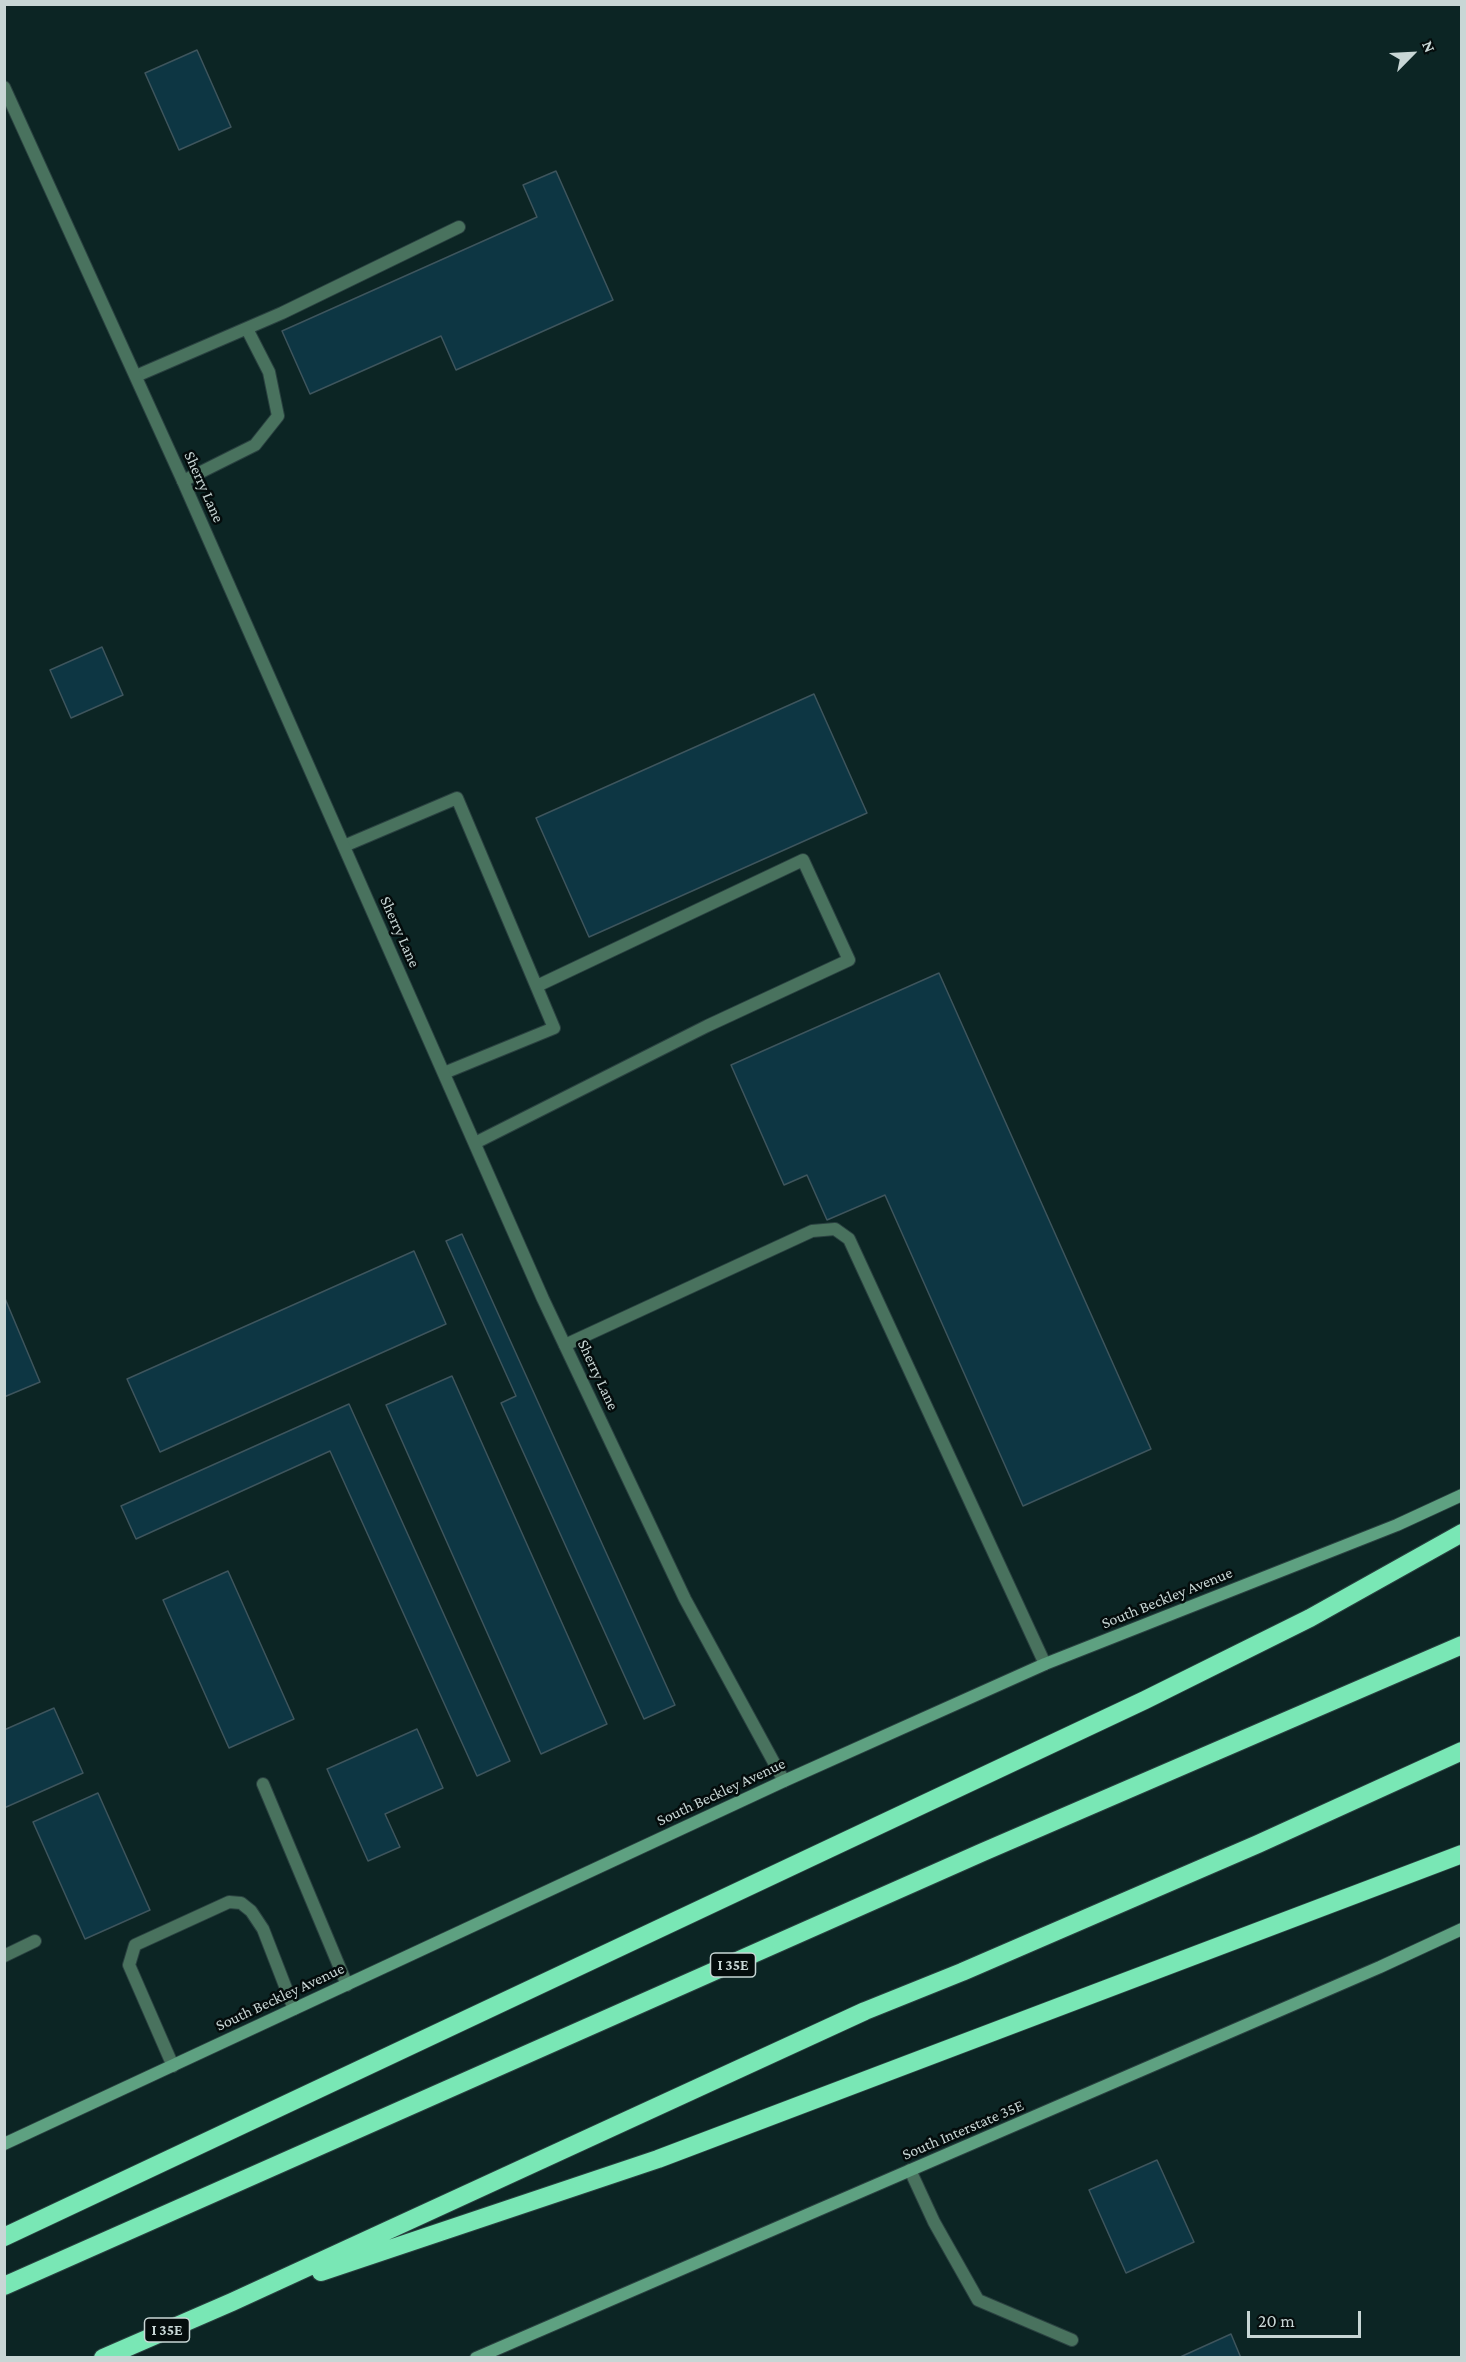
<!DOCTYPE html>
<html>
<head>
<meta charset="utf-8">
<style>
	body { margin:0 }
	#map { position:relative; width:1466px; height:2362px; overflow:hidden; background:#0c2524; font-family:"Crimson Pro",serif }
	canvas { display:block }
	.frame { position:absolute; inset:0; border:6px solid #c8d6d5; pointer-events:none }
	.north { position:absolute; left:1382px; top:24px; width:60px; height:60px; -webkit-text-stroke:4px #040c0c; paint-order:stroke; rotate:66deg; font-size:16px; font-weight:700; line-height:24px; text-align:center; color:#c8d6d5 }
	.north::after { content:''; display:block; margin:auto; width:21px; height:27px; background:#c8d6d5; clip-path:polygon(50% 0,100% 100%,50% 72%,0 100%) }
	.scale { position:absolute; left:1247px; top:2311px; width:114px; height:27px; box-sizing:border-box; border:3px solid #c8d6d5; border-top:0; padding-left:8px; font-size:18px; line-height:21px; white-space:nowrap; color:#c8d6d5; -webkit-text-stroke:4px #040c0c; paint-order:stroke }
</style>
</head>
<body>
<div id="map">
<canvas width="1466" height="2362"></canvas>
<div class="frame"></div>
<div class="north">N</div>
<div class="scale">20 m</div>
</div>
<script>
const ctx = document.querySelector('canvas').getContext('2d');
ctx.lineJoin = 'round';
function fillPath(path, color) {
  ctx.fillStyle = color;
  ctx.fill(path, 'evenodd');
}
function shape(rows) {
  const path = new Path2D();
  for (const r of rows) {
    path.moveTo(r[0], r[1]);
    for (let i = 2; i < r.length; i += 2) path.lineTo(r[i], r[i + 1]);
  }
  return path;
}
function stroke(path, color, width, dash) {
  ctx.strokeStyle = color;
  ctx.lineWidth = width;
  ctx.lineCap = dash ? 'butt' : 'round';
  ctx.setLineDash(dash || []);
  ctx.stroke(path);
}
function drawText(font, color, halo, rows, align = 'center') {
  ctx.font = font + ' "Crimson Pro",serif';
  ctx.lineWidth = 5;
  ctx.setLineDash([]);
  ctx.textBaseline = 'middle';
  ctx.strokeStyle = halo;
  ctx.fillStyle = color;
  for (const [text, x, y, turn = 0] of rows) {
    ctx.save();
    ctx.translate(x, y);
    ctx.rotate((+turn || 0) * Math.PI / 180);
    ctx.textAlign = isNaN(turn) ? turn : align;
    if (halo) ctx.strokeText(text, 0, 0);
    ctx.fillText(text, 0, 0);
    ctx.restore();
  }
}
const building = shape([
	[197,50,231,127,179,150,145,73,197,50],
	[556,171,613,300,456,370,441,336,310,394,282,331,537,217,523,185,556,171],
	[102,647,123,695,71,718,50,670,102,647],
	[814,694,867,813,589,937,536,818,814,694],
	[939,973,1151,1449,1023,1506,885,1195,827,1220,807,1175,784,1185,731,1065,939,973],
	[462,1234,675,1705,644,1719,501,1403,516,1396,446,1241,462,1234],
	[414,1251,446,1324,160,1452,127,1379,414,1251],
	[4,1296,40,1382,4,1397,4,1296],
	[452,1376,607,1724,541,1754,386,1405,452,1376],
	[349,1404,510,1761,477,1776,330,1451,136,1539,121,1506,349,1404],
	[228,1571,294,1719,229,1748,163,1600,228,1571],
	[54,1708,83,1773,4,1808,4,1730,54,1708],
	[417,1729,443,1788,385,1814,400,1847,368,1861,327,1769,417,1729],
	[98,1793,150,1910,85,1939,33,1822,98,1793],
	[1157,2160,1194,2242,1126,2273,1089,2190,1157,2160],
	[1231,2334,1241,2358,1178,2358,1231,2334]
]);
const service = shape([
	[136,376,282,313,459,227],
	[183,481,255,445,278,416,269,372,247,329],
	[344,846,457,798,554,1028,444,1073],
	[475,1143,707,1026,849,960,803,860,537,986],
	[565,1345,812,1231,835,1229,849,1239,1045,1664],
	[263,1784,347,1985],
	[4,1956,35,1941],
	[173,2066,129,1965,135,1945,229,1902,241,1903,251,1911,263,1929,294,2009],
	[910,2170,934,2222,978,2300,1072,2340]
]);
const minor = shape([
	[4,87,183,481,543,1299,685,1599,784,1781]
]);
const secondary = shape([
	[4,2144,784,1781,1045,1664,1397,1525,1462,1495],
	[476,2358,1380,1967,1462,1929]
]);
const motorway = shape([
	[4,2237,1145,1700,1310,1618,1462,1533],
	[321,2272,658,2159,1462,1854],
	[4,2286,983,1852,1462,1645],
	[103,2358,232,2302,865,2011,962,1972,1258,1844,1462,1751]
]);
const shields = [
	[733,1965,45],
	[167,2330,45]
];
const shieldNames = [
	["I 35E",733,1965],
	["I 35E",167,2330]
];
const streetNames = [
	["Sherry Lane",204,487,66],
	["Sherry Lane",400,932,66],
	["Sherry Lane",598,1375,65],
	["South Beckley Avenue",1167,1598,-22],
	["South Beckley Avenue",721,1792,-25],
	["South Beckley Avenue",280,1997,-25],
	["South Interstate 35E",963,2130,-23]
];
fillPath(building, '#0d3643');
stroke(building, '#3e555d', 1.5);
stroke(service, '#2a4140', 14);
stroke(minor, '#2a4140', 14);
stroke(secondary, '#2a4140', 14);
stroke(motorway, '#2a4140', 20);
stroke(service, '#49725e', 12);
stroke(minor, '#49725e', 12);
stroke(secondary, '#5ea181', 12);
stroke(motorway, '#79e7b5', 18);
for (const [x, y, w] of shields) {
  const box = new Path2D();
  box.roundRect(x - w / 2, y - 12, w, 24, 4.5);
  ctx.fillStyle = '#040c0c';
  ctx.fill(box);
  stroke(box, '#c8d6d5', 1.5);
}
drawText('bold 15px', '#c8d6d5', null, shieldNames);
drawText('16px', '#c8d6d5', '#040c0c', streetNames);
</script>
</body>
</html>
